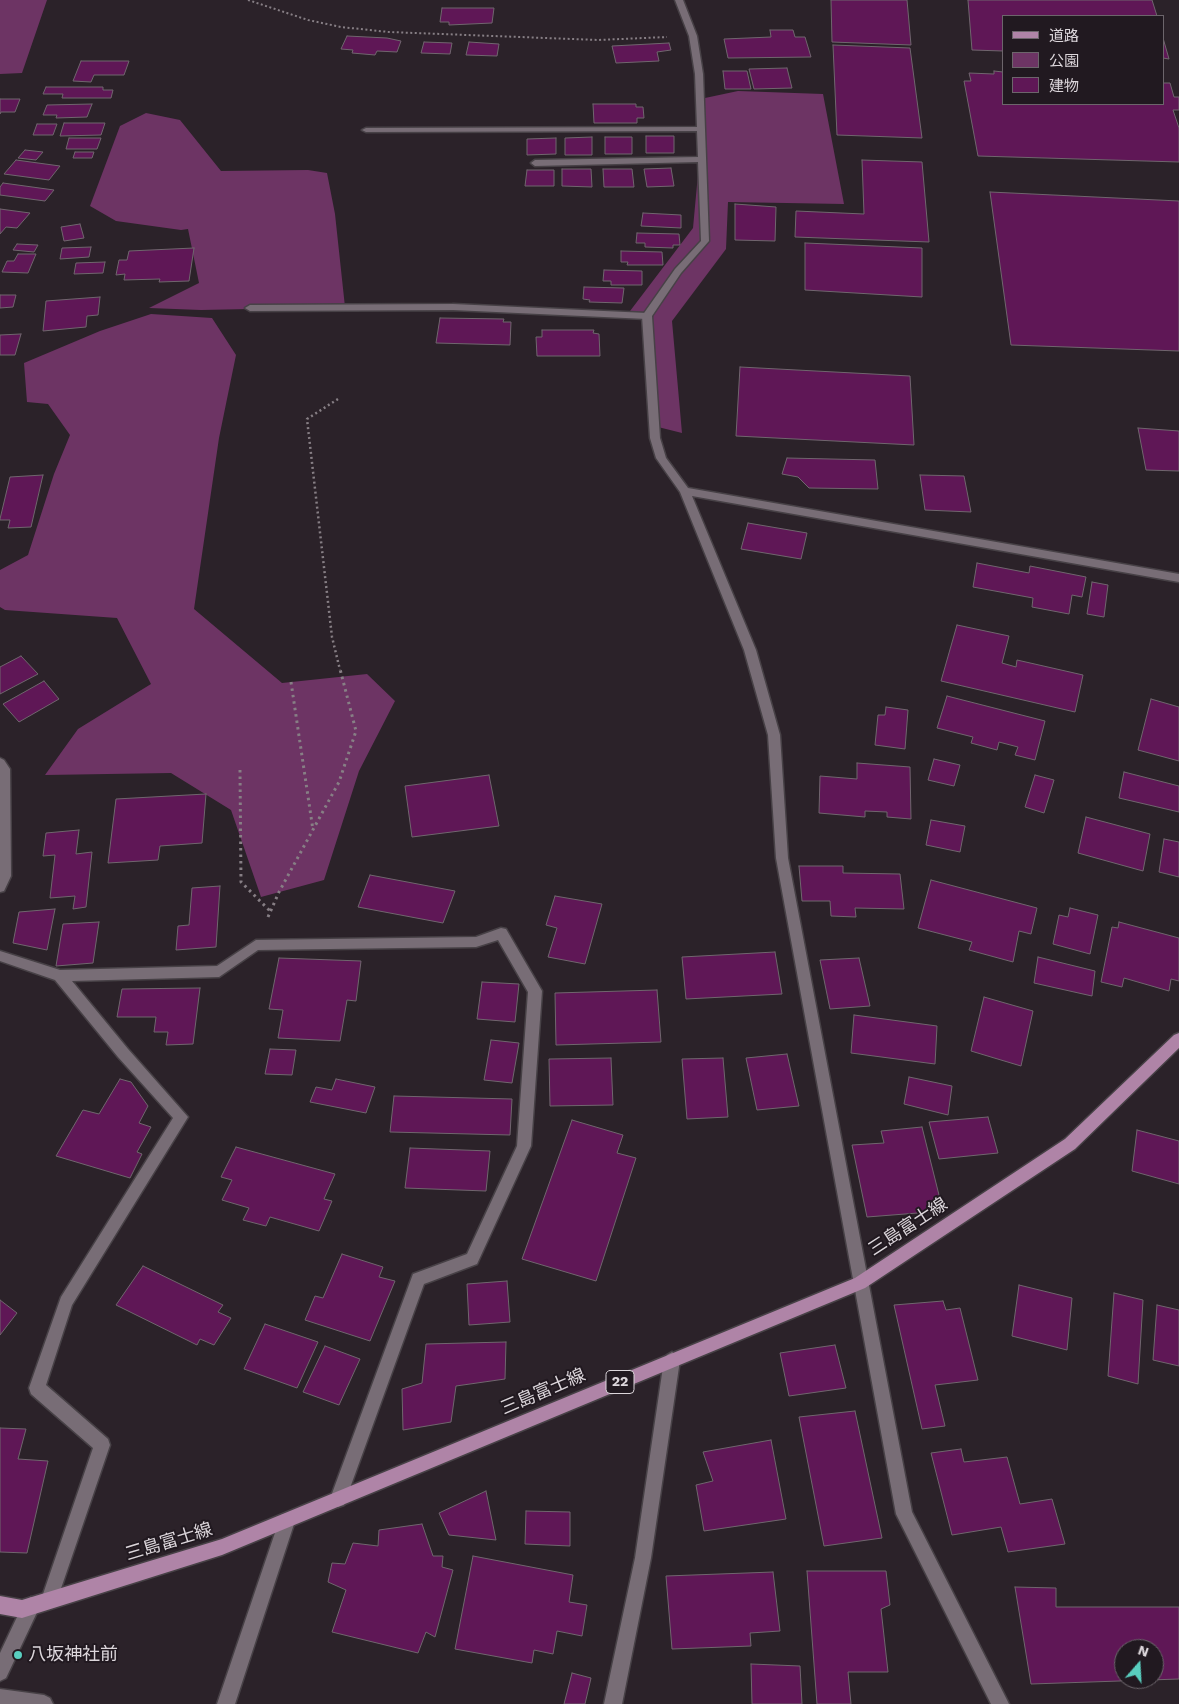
<!DOCTYPE html>
<html>
<head>
<meta charset="utf-8">
<style>
	body { margin:0 }
	#map { position:relative; width:1179px; height:1704px; overflow:hidden; background:#2b2229; font-family:"Work Sans","Noto Sans JP",sans-serif }
	canvas { display:block }
	.legend { position:absolute; left:1002px; top:15px; width:162px; height:90px; box-sizing:border-box; background:#211920; border:1px solid #6c656b; margin:0; padding:6px 9px; list-style:none; font-size:15px; color:#dcd6db }
	.legend li { display:flex; align-items:center; gap:10px; height:25px }
	.legend b { width:25px; border:1px solid #6c656b }
	.north { position:absolute; left:1114px; top:1639px; width:50px; height:50px; box-sizing:border-box; background:#211920; border:1px solid #6c656b; border-radius:50%; rotate:19deg; font-size:14px; font-weight:700; line-height:20px; text-align:center; color:#dcd6db }
	.north::after { content:''; display:block; margin:auto; width:18px; height:22px; background:#59cebf; clip-path:polygon(50% 0,100% 100%,50% 72%,0 100%) }
</style>
</head>
<body>
<div id="map">
<canvas width="1179" height="1704"></canvas>
<ul class="legend">
<li><b style="height:6px;background:#af84a7"></b>道路</li>
<li><b style="height:14px;background:#6d3464"></b>公園</li>
<li><b style="height:14px;background:#5f1756"></b>建物</li>
</ul>
<div class="north">N</div>
</div>
<script>
const ctx = document.querySelector('canvas').getContext('2d');
ctx.lineJoin = 'round';
function fillPath(path, color) {
  ctx.fillStyle = color;
  ctx.fill(path, 'evenodd');
}
function shape(rows) {
  const path = new Path2D();
  for (const r of rows) {
    path.moveTo(r[0], r[1]);
    for (let i = 2; i < r.length; i += 2) path.lineTo(r[i], r[i + 1]);
  }
  return path;
}
function stroke(path, color, width, dash) {
  ctx.strokeStyle = color;
  ctx.lineWidth = width;
  ctx.lineCap = dash ? 'butt' : 'round';
  ctx.setLineDash(dash || []);
  ctx.stroke(path);
}
function drawText(font, color, halo, rows, align = 'center') {
  ctx.font = font + ' "Work Sans","Noto Sans JP",sans-serif';
  ctx.lineWidth = 4;
  ctx.setLineDash([]);
  ctx.textBaseline = 'middle';
  ctx.strokeStyle = halo;
  ctx.fillStyle = color;
  for (const [text, x, y, turn = 0] of rows) {
    ctx.save();
    ctx.translate(x, y);
    ctx.rotate((+turn || 0) * Math.PI / 180);
    ctx.textAlign = isNaN(turn) ? turn : align;
    if (halo) ctx.strokeText(text, 0, 0);
    ctx.fillText(text, 0, 0);
    ctx.restore();
  }
}
const green = shape([
	[0,0,47,0,22,73,0,74],
	[738,91,823,94,844,204,728,202,726,249,672,321,682,433,654,426,647,316,627,315,693,228,705,98],
	[146,113,180,120,221,171,308,170,327,173,335,214,345,307,201,310,149,308,199,283,188,229,181,230,116,221,90,206,120,126],
	[151,314,212,318,236,355,219,438,194,609,282,683,367,674,395,701,359,771,324,880,261,897,231,810,171,773,45,775,78,729,151,684,117,618,5,610,0,607,0,570,28,555,54,474,70,435,48,404,27,402,24,363,100,331]
]);
const building = shape([
	[831,0,907,0,911,45,832,42,831,0],
	[968,0,1152,0,1157,16,1003,16,1003,51,972,50,968,0],
	[442,8,494,8,492,23,449,25,449,22,440,22,442,8],
	[770,30,793,30,795,37,805,37,811,57,728,58,724,39,771,37,770,30],
	[347,36,387,38,401,41,397,52,377,51,375,55,352,53,353,50,341,49,347,36],
	[1163,38,1169,59,1163,58,1163,38],
	[424,42,452,43,450,54,421,53,424,42],
	[469,42,499,44,497,56,466,55,469,42],
	[669,43,671,50,657,52,659,61,616,63,612,46,669,43],
	[833,45,910,48,922,138,837,135,833,45],
	[81,61,129,61,124,75,94,75,91,82,73,81,81,61],
	[787,68,792,88,754,89,749,69,787,68],
	[723,71,747,71,751,89,725,89,723,71],
	[994,71,1003,72,1003,104,1163,104,1163,83,1170,83,1174,97,1179,97,1179,110,1173,110,1179,128,1179,162,978,156,964,81,971,81,969,73,994,74,994,71],
	[46,87,103,87,103,90,113,90,111,98,62,98,63,94,43,94,46,87],
	[0,99,20,99,15,112,1,112,0,114,0,99],
	[92,104,87,117,56,118,57,115,43,115,47,105,92,104],
	[593,104,636,104,636,107,643,107,644,118,637,118,637,123,594,123,593,104],
	[64,123,105,123,101,135,60,136,64,123],
	[37,124,57,124,53,135,33,135,37,124],
	[646,136,674,136,674,153,646,153,646,136],
	[592,137,592,155,565,155,565,138,592,137],
	[605,137,632,137,632,154,605,154,605,137],
	[69,138,101,138,97,149,66,149,69,138],
	[556,138,556,154,527,155,527,139,556,138],
	[25,150,43,152,36,160,18,158,25,150],
	[75,152,94,152,92,158,73,158,75,152],
	[16,160,60,166,49,180,4,174,16,160],
	[862,160,922,162,929,242,795,237,796,211,864,214,862,160],
	[671,168,674,186,647,187,644,169,671,168],
	[562,169,591,169,592,187,562,186,562,169],
	[603,169,632,169,634,187,604,187,603,169],
	[527,170,554,170,554,186,525,186,527,170],
	[3,183,54,190,45,201,0,195,0,187,3,183],
	[990,192,1179,201,1179,351,1011,345,990,192],
	[735,204,776,207,775,241,735,240,735,204],
	[0,209,30,213,17,228,6,227,0,234,0,209],
	[643,213,681,215,681,228,641,226,643,213],
	[80,224,84,238,64,241,61,227,80,224],
	[637,233,679,234,680,245,673,245,673,248,645,247,645,243,636,243,637,233],
	[805,243,922,248,922,297,805,290,805,243],
	[17,244,38,245,34,252,13,250,17,244],
	[91,247,89,257,60,259,62,248,91,247],
	[194,248,189,281,159,282,160,279,124,280,125,274,116,275,119,260,127,260,129,251,194,248],
	[621,251,662,252,663,265,627,265,628,262,621,262,621,251],
	[18,254,36,254,28,273,2,272,7,261,14,261,18,254],
	[105,262,103,273,74,274,76,263,105,262],
	[604,270,642,271,642,285,611,285,611,281,603,281,604,270],
	[584,287,624,288,622,303,589,302,590,300,583,299,584,287],
	[0,295,16,295,13,307,0,308,0,295],
	[100,297,98,315,87,316,86,327,43,331,46,301,100,297],
	[440,318,504,319,503,322,511,322,510,345,436,343,440,318],
	[542,330,594,330,593,333,599,334,600,356,537,356,536,337,542,337,542,330],
	[21,334,15,355,0,355,0,335,21,334],
	[740,367,910,376,914,445,736,436,740,367],
	[1138,428,1179,431,1179,471,1146,470,1138,428],
	[787,458,875,460,878,489,809,488,798,477,782,474,787,458],
	[43,475,31,527,8,528,10,520,0,520,0,519,10,477,43,475],
	[920,475,964,476,971,512,925,510,920,475],
	[748,523,807,533,801,559,741,549,748,523],
	[977,563,1029,573,1030,566,1086,577,1082,597,1072,595,1069,614,1032,607,1033,598,973,587,977,563],
	[1092,582,1108,585,1104,617,1087,614,1092,582],
	[957,625,1009,636,1002,663,1016,667,1017,660,1083,675,1075,712,941,681,957,625],
	[21,656,38,674,0,694,0,667,21,656],
	[44,681,59,699,19,722,3,704,44,681],
	[947,696,1045,721,1035,760,1015,755,1018,747,999,742,997,750,971,743,973,737,937,728,947,696],
	[1151,699,1179,707,1179,761,1138,750,1151,699],
	[886,707,908,710,905,749,875,745,878,715,885,715,886,707],
	[934,759,960,765,954,786,928,780,934,759],
	[857,763,910,767,911,819,887,817,887,812,865,811,865,817,819,813,820,776,857,779,857,763],
	[1124,772,1179,786,1179,812,1119,798,1124,772],
	[489,775,499,826,412,837,405,786,489,775],
	[1035,775,1054,780,1044,813,1025,807,1035,775],
	[206,794,202,843,160,846,158,860,108,863,116,799,206,794],
	[1086,817,1150,834,1143,871,1078,853,1086,817],
	[931,820,965,826,960,852,926,845,931,820],
	[79,830,76,854,92,852,86,907,73,909,75,896,50,898,55,855,43,856,46,833,79,830],
	[1164,839,1179,842,1179,877,1159,872,1164,839],
	[799,866,843,866,843,873,900,874,904,909,855,908,856,917,831,916,830,901,802,901,799,866],
	[370,875,455,891,443,923,358,907,370,875],
	[931,880,1037,908,1031,934,1019,931,1013,962,969,950,972,942,918,928,931,880],
	[220,886,216,947,176,950,178,926,189,925,192,888,220,886],
	[555,896,602,904,585,964,548,957,557,928,546,925,555,896],
	[1070,908,1098,915,1090,954,1053,944,1059,915,1068,917,1070,908],
	[55,909,47,950,13,943,19,912,55,909],
	[99,922,93,963,56,966,63,924,99,922],
	[1119,922,1179,938,1179,981,1171,979,1169,991,1124,978,1122,987,1101,982,1112,927,1118,928,1119,922],
	[775,952,782,994,686,999,682,957,775,952],
	[1038,957,1095,971,1092,996,1034,983,1038,957],
	[279,958,361,961,356,1001,347,1000,340,1041,278,1038,283,1010,269,1009,279,958],
	[859,958,870,1006,830,1009,820,960,859,958],
	[482,982,519,984,515,1022,477,1019,482,982],
	[200,988,193,1044,166,1045,168,1032,154,1032,156,1017,117,1017,122,989,200,988],
	[657,990,661,1042,556,1045,555,993,657,990],
	[984,997,1033,1011,1021,1066,971,1051,984,997],
	[854,1015,937,1026,935,1064,851,1053,854,1015],
	[491,1040,519,1043,512,1083,484,1080,491,1040],
	[270,1049,296,1050,292,1075,265,1074,270,1049],
	[787,1054,799,1106,757,1110,746,1058,787,1054],
	[611,1058,613,1105,550,1106,549,1059,611,1058],
	[723,1058,728,1117,687,1119,682,1059,723,1058],
	[909,1077,952,1086,948,1115,904,1104,909,1077],
	[120,1079,131,1082,148,1106,139,1123,151,1127,137,1152,142,1154,130,1178,56,1156,83,1110,99,1114,120,1079],
	[336,1079,375,1087,366,1113,310,1102,316,1087,332,1090,336,1079],
	[394,1096,512,1099,510,1135,390,1132,394,1096],
	[988,1117,998,1153,939,1159,929,1122,988,1117],
	[572,1120,623,1135,617,1153,636,1158,596,1281,522,1259,572,1120],
	[922,1127,943,1211,867,1217,852,1145,884,1143,881,1131,922,1127],
	[1137,1130,1179,1141,1179,1184,1132,1171,1137,1130],
	[236,1147,335,1174,324,1199,332,1201,319,1231,270,1217,266,1226,243,1220,249,1208,222,1200,232,1180,221,1177,236,1147],
	[410,1148,490,1151,486,1191,405,1188,410,1148],
	[342,1254,383,1267,379,1277,395,1281,370,1341,305,1320,315,1296,323,1298,342,1254],
	[143,1266,223,1305,218,1312,231,1318,214,1345,200,1339,197,1345,116,1305,143,1266],
	[507,1281,510,1322,469,1325,467,1284,507,1281],
	[1019,1285,1072,1298,1067,1350,1012,1336,1019,1285],
	[1114,1293,1143,1300,1138,1384,1108,1376,1114,1293],
	[0,1300,17,1313,0,1335,0,1300],
	[943,1301,946,1310,960,1308,978,1380,935,1385,945,1426,922,1429,894,1305,943,1301],
	[1157,1305,1179,1310,1179,1366,1153,1360,1157,1305],
	[265,1324,318,1342,297,1388,244,1369,265,1324],
	[506,1342,505,1379,456,1386,451,1422,403,1430,402,1389,422,1383,426,1344,506,1342],
	[835,1345,846,1388,789,1396,780,1353,835,1345],
	[325,1346,360,1359,339,1405,303,1392,325,1346],
	[855,1411,882,1538,824,1546,799,1417,855,1411],
	[0,1428,26,1429,18,1459,48,1461,27,1553,0,1552,0,1428],
	[771,1440,786,1519,704,1531,696,1485,713,1481,703,1452,771,1440],
	[961,1449,964,1462,1007,1457,1020,1504,1052,1499,1065,1544,1008,1552,1001,1527,952,1535,931,1453,961,1449],
	[486,1491,496,1540,449,1535,439,1513,486,1491],
	[526,1511,570,1512,570,1546,525,1544,526,1511],
	[422,1524,433,1556,443,1556,442,1567,453,1570,435,1637,426,1632,418,1653,332,1632,346,1590,328,1582,332,1563,345,1564,353,1543,378,1546,379,1530,422,1524],
	[473,1556,573,1575,569,1602,587,1605,582,1636,557,1631,553,1654,534,1650,532,1663,455,1649,473,1556],
	[807,1571,886,1571,890,1605,881,1609,888,1672,848,1672,851,1704,817,1704,807,1571],
	[773,1572,780,1631,750,1633,751,1646,672,1649,666,1576,773,1572],
	[1015,1587,1056,1588,1056,1607,1179,1607,1179,1679,1031,1684,1015,1587],
	[1124,1649,1154,1649,1154,1679,1124,1679,1124,1649],
	[751,1664,800,1666,802,1704,752,1704,751,1664],
	[572,1673,591,1678,585,1704,564,1704,572,1673]
]);
const pathFar2 = shape([
	[248,0,308,20,341,27,389,32,598,40,667,37]
]);
const pathFar1 = shape([
	[338,399,307,419,332,637,340,670]
]);
const path = shape([
	[291,682,313,830],
	[240,770,241,882,271,912],
	[268,917,279,892,339,782,356,731,340,669]
]);
const service = shape([
	[453,304,647,313,652,316,647,319,453,310,250,311,245,308,250,305,453,304]
]);
const minor = shape([
	[675,0,683,0,697,36,703,74,709,241,681,273,652,316,660,438,666,458,688,488,1179,574,1179,582,692,496,756,650,780,735,788,858,912,1512,1009,1704,991,1704,896,1514,776,858,768,735,744,650,680,492,656,458,650,438,642,316,675,269,701,241,698,162,535,166,531,163,535,160,698,157,697,131,366,132,362,130,366,128,697,127,695,74,689,36,675,0],
	[0,758,4,760,10,769,11,876,4,891,0,892,0,758],
	[501,928,506,929,542,991,531,1146,477,1264,424,1284,346,1499,344,1505,338,1507,332,1505,330,1499,413,1274,467,1254,517,1146,528,992,498,940,476,947,258,950,219,977,72,981,128,1049,188,1117,72,1305,46,1385,108,1439,110,1445,55,1606,49,1608,43,1606,41,1600,93,1448,31,1394,29,1388,61,1297,173,1118,118,1057,55,980,0,961,0,951,60,970,217,966,256,940,476,937,501,928],
	[672,1352,677,1355,680,1360,651,1558,622,1704,604,1704,635,1558,664,1360,667,1355,672,1352],
	[287,1513,293,1515,295,1521,235,1704,217,1704,279,1521,281,1515,287,1513],
	[31,1597,37,1600,40,1606,6,1678,0,1681,0,1653,25,1600,31,1597],
	[0,1689,44,1695,50,1698,53,1704,0,1704,0,1689]
]);
const primary = shape([
	[1179,1033,1179,1048,1075,1149,865,1288,222,1555,22,1618,0,1614,0,1596,22,1600,222,1539,855,1278,1065,1139,1174,1035,1179,1033]
]);
const markers = [
	[18,1655,5,"#59cebf"]
];
const shields = [
	[620,1382,28]
];
const shieldNames = [
	["22",620,1382]
];
const nearStreetnames = [
	["三島富士線",908,1227,-33],
	["三島富士線",543,1392,-23],
	["三島富士線",169,1542,-17]
];
const nearPoinames = [
	["八坂神社前",28,1655]
];
fillPath(green, '#6d3464');
fillPath(building, '#5f1756');
stroke(building, '#70666e', 1);
stroke(service, '#474146', 3);
stroke(minor, '#474146', 3);
stroke(primary, '#474146', 3);
stroke(pathFar2, '#877f85', 2, [2, 2.5]);
stroke(pathFar1, '#877f85', 2.5, [2, 3]);
stroke(path, '#877f85', 3, [2.5, 4]);
fillPath(service, '#786d76');
fillPath(minor, '#786d76');
fillPath(primary, '#af84a7');
for (const [x, y, r, color] of markers) {
  const dot = new Path2D();
  dot.arc(x, y, r, 0, 2 * Math.PI);
  ctx.fillStyle = color;
  ctx.fill(dot);
  stroke(dot, '#211920', 2);
}
for (const [x, y, w] of shields) {
  const box = new Path2D();
  box.roundRect(x - w / 2, y - 11.5, w, 23, 4);
  ctx.fillStyle = '#211920';
  ctx.fill(box);
  stroke(box, '#dcd6db', 1);
}
drawText('bold 14px', '#dcd6db', null, shieldNames);
drawText('18px', '#dcd6db', '#211920', nearStreetnames);
drawText('18px', '#dcd6db', '#211920', nearPoinames, 'left');
</script>
</body>
</html>
